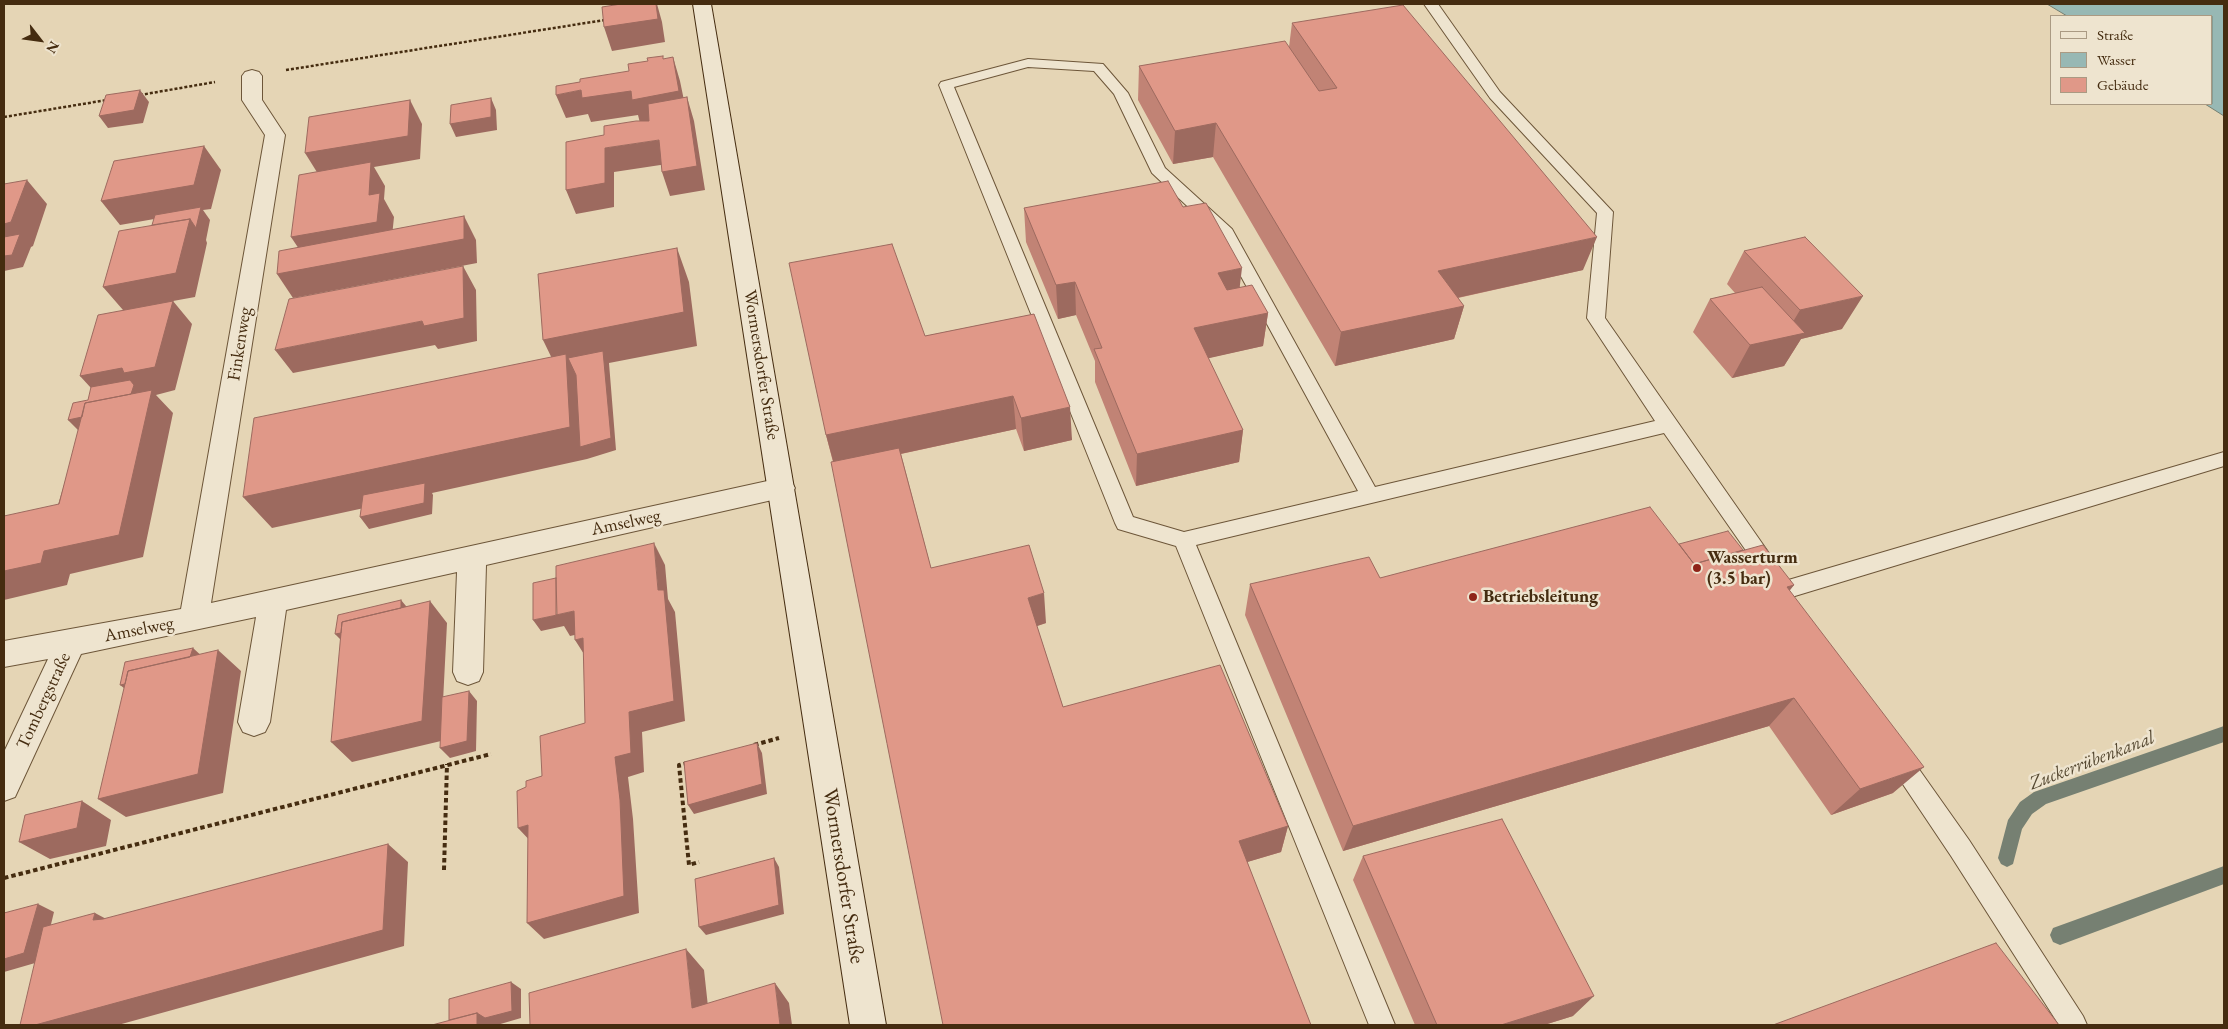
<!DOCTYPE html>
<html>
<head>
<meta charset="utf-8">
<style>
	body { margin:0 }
	#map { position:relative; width:2228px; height:1029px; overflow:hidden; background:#e5d5b5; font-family:"EB Garamond",serif }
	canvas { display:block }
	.frame { position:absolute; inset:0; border:5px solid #452c10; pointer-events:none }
	.legend { position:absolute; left:2050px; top:15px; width:162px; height:90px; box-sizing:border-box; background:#eee4cf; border:1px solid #aa9a83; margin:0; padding:6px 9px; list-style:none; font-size:15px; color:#452c10 }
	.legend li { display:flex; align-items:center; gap:10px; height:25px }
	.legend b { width:25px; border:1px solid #aa9a83 }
	.north { position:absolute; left:15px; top:15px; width:50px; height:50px; -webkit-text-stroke:4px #eee4cf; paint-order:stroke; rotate:120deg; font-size:14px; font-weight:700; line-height:20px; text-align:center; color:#452c10 }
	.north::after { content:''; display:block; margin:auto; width:18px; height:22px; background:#452c10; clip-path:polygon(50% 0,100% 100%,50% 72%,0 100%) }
</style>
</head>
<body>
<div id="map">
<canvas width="2228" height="1029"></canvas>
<div class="frame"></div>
<ul class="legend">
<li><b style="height:6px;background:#eee4cf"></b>Straße</li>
<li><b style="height:14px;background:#97b8b4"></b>Wasser</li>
<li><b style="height:14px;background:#e09888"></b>Gebäude</li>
</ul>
<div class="north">N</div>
</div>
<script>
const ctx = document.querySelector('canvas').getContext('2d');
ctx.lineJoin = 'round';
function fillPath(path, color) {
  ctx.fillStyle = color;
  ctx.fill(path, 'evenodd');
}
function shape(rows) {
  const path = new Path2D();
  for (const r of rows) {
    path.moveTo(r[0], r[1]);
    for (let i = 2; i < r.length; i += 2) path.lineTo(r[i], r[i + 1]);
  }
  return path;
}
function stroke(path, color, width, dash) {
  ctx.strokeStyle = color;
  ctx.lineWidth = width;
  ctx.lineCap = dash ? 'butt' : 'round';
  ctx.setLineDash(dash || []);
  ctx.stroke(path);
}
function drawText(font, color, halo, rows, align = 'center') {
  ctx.font = font + ' "EB Garamond",serif';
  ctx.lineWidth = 5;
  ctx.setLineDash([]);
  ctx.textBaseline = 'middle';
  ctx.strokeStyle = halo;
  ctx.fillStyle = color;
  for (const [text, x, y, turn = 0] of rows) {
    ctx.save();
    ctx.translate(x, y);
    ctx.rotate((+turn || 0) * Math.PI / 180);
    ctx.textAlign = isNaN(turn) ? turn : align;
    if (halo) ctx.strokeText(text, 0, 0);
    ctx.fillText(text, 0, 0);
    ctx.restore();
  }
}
const water = shape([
	[2047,4,2224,4,2224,116,2205,104,2212,104,2212,16,2067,16,2047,4]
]);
const stream = shape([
	[2224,726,2224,742,2046,804,2032,814,2022,829,2013,864,2007,867,2001,864,1998,858,2008,820,2020,802,2034,792,2224,726],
	[2224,866,2224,884,2060,945,2053,942,2050,935,2053,928,2224,866]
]);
const pathFar1 = shape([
	[286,70,605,20],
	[140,95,215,82],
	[4,117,107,100]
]);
const path = shape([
	[754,745,779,738],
	[688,763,679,765,689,865,699,862],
	[444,870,447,764],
	[4,878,491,754]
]);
const lane = shape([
	[1424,4,1438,4,1500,92,1613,212,1605,318,1780,569,1777,575,1770,577,1763,575,1664,433,1196,545,1395,1025,1369,1025,1176,546,1118,529,1115,523,939,85,941,82,1028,59,1103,64,1128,93,1165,168,1232,229,1375,487,1655,421,1587,318,1597,213,1490,98,1424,4],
	[1028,67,1094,71,1114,94,1152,173,1219,236,1358,491,1184,532,1133,517,954,87,1028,67],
	[2224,452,2224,466,1785,599,1778,596,1775,590,1778,584,1785,581,2224,452],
	[1896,745,1904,748,1969,840,2083,1016,2087,1025,2059,1025,1951,856,1888,762,1884,755,1888,748,1896,745]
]);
const street = shape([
	[252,70,259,72,262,76,262,100,285,135,211,603,781,478,791,481,795,488,791,495,781,498,486,565,483,672,479,681,468,685,457,681,453,672,457,572,286,610,270,722,265,732,254,736,243,732,238,722,256,617,81,654,15,797,4,801,4,752,48,659,4,667,4,641,181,609,265,135,242,100,242,76,245,72,252,70]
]);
const secondary = shape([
	[693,4,711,4,886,1025,850,1025,693,4]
]);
const wall = shape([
	[1292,23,1583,270,1458,298,1464,306,1454,339,1335,366,1213,157,1173,164,1138,100,1139,66,1289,47],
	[1183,207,1240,287,1268,313,1263,346,1208,358,1243,430,1239,462,1136,486,1095,382,1095,361,1076,315,1058,319,1026,242,1024,208],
	[1744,251,1842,329,1801,339,1784,366,1732,378,1693,332,1710,299,1735,293,1727,284],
	[1034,314,1072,440,1024,451,1016,429,901,454,931,568,1046,623,1037,626,1063,707,1288,826,1281,852,1247,862,1311,1025,833,462,826,435,925,336],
	[1679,544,1743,550,1794,585,1789,591,1893,793,1831,815,1769,726,1343,851,1245,615,1250,584,1380,578],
	[1363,856,1573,1016,1544,1025,1415,1025,1353,880]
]);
const shadedWall = shape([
	[656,4,657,4,662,22,665,42,612,51,604,27],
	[673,57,680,81,687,115,640,123,638,115,591,122,588,114,566,118,556,95,581,90],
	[140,90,149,102,143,123,108,128,99,116],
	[687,97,694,121,705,190,670,196,662,172],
	[491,98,496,110,497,130,456,137,450,124],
	[410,100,422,124,420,159,374,167,385,186,384,199,394,217,391,246,307,261,291,237,320,177,305,153],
	[1216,123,1213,157,1173,164,1175,131],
	[659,140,667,164,614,172,614,207,576,214,566,190,605,148],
	[204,146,221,170,211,209,203,210,210,220,206,240,207,243,195,297,173,301,192,324,175,390,156,395,173,413,143,557,70,574,67,585,4,600,4,571,44,551,80,432,68,420,102,400,80,376,123,310,103,287,200,211,120,225,101,201],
	[27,180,47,204,33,246,31,247,23,267,4,271,4,224],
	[464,216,476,240,477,263,293,298,277,274],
	[1597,237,1583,270,1429,304,1438,271],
	[677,248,689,282,697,346,609,363,616,450,587,459,432,493,433,495,432,514,369,529,360,517,424,495,272,528,243,497,559,373,543,340],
	[463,266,476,290,477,341,438,349,435,345,293,373,275,350,422,321],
	[1242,268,1238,301,1215,306,1218,273],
	[1075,282,1076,315,1058,319,1056,285],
	[1863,296,1842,329,1801,339,1784,366,1732,378,1750,345,1784,337,1800,310],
	[1464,306,1454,339,1335,366,1341,332],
	[1268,313,1263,346,1192,362,1194,328],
	[1013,396,1016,429,835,468,826,435],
	[1070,407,1072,440,1024,451,1021,418],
	[1243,430,1239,462,1136,486,1137,454],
	[654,543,665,565,668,599,675,612,685,721,642,732,644,772,628,777,633,819,639,913,544,939,527,923,615,757,629,712,658,590],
	[1794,585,1770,615,1787,587],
	[1044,593,1046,623,1031,628,1028,598],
	[401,600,411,612,346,645,335,634],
	[430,601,447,623,441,741,352,762,331,742],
	[574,611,588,632,570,636,564,626,541,631,533,620],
	[583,638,589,662,575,640],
	[193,648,205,659,133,695,120,685],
	[218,650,241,671,223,793,126,817,98,799],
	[469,691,477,701,476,751,450,758,440,748],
	[1794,698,1769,726,1343,851,1353,826],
	[757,743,762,753,767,794,694,814,688,805],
	[1924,767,1893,793,1831,815,1860,789],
	[82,801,111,820,106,846,50,859,19,842],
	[528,825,535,846,518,828],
	[1288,826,1281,852,1234,866,1239,841],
	[388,844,408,862,404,946,118,1025,35,1025],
	[774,858,779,867,784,914,706,935,699,927],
	[38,904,54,912,42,961,4,972,4,959],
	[95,913,125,929,93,920],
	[686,949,704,970,710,1025,692,1008],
	[511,982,521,989,521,1018,497,1025,462,1025,477,1013],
	[775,983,789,1003,792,1025,780,1025],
	[1594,996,1573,1016,1544,1025,1501,1025]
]);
const building = shape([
	[621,4,656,4,658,19,604,27,602,7,621,4],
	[1403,5,1597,237,1438,271,1464,306,1341,332,1216,123,1175,131,1139,66,1285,41,1319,91,1337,88,1292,23,1403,5],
	[663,56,663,59,673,57,679,91,632,100,631,91,582,98,581,90,556,95,556,86,580,82,580,79,629,71,628,64,648,61,647,58,663,56],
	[140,90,134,110,99,116,106,95,140,90],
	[687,97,697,166,662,172,659,140,605,148,605,183,566,190,566,142,604,135,604,126,636,121,649,121,648,104,687,97],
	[491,98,491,117,450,124,451,105,491,98],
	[410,100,408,136,305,153,309,117,410,100],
	[204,146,194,185,101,201,114,161,204,146],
	[371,162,369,195,380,193,377,222,291,237,299,175,371,162],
	[27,180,11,222,4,224,4,184,27,180],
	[1168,181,1183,207,1206,203,1242,268,1218,273,1227,290,1252,285,1268,313,1194,328,1243,430,1137,454,1094,349,1102,348,1075,282,1056,285,1024,208,1168,181],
	[201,207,196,228,190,219,152,225,155,215,201,207],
	[464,216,464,239,277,274,279,251,464,216],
	[190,219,176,273,103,287,119,231,190,219],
	[20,234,12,255,4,256,4,237,20,234],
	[1805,237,1863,296,1800,310,1744,251,1805,237],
	[892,244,925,336,1034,314,1070,407,1021,418,1013,396,826,435,789,263,892,244],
	[677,248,684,312,543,340,538,274,677,248],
	[463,266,464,318,424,326,422,321,275,350,289,299,463,266],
	[1762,287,1805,333,1750,345,1710,299,1762,287],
	[173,301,155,367,124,373,122,368,80,376,98,315,173,301],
	[603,351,611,438,580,447,576,375,568,358,603,351],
	[566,354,570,427,243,497,254,418,566,354],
	[130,380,134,385,131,394,85,403,82,417,68,420,73,403,88,400,91,387,130,380],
	[152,390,119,535,44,551,41,563,4,571,4,516,59,504,85,403,152,390],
	[899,448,931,568,1029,545,1044,593,1028,598,1063,707,1220,665,1288,826,1239,841,1311,1025,943,1025,831,462,899,448],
	[425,483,424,503,360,517,363,495,425,483],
	[1650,507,1694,564,1763,545,1794,585,1787,587,1924,767,1860,789,1794,698,1353,826,1250,584,1369,557,1380,578,1650,507],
	[1728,531,1743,550,1694,564,1679,544,1728,531],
	[654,543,658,590,664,590,674,701,629,712,631,753,615,757,620,800,624,896,527,923,528,825,518,828,517,791,526,787,526,781,542,776,540,736,585,723,583,638,575,640,574,611,556,615,556,566,654,543],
	[556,578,557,615,533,620,533,583,556,578],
	[401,600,401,608,342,622,341,633,335,634,338,615,401,600],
	[430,601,422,721,331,742,342,622,430,601],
	[193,648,190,657,128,671,125,684,120,685,125,662,193,648],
	[218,650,198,774,98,799,128,671,218,650],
	[469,691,467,741,440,748,442,697,469,691],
	[757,743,762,784,688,805,684,762,757,743],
	[82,801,77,828,19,842,25,815,82,801],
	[1502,819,1594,996,1501,1025,1437,1025,1363,856,1502,819],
	[388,844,383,930,35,1025,20,1025,43,927,95,913,93,920,103,919,388,844],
	[774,858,779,905,699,927,695,879,774,858],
	[38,904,24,953,4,959,4,913,38,904],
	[1996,943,2059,1025,1773,1025,1996,943],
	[686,949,692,1008,775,983,780,1025,530,1025,529,993,686,949],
	[511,982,512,1011,485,1018,477,1013,449,1020,449,999,511,982],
	[477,1013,477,1025,432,1025,477,1013]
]);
const markers = [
	[1697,568,5,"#8f2418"],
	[1473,597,5,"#8f2418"]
];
const streetNames = [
	["Finkenweg",240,344,-81],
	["Wormersdorfer Straße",761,365,81],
	["Amselweg",626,523,-12],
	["Amselweg",139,630,-11],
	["Tombergstraße",44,701,-65]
];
const poiNames = [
	["Wasserturm",1707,558],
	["(3.5 bar)",1707,579],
	["Betriebsleitung",1483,597]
];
const waterNames = [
	["Zuckerrübenkanal",2092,761,-21]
];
const nearStreetnames = [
	["Wormersdorfer Straße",843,876,81]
];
fillPath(water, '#97b8b4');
stroke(water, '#768072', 1);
fillPath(stream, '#768072');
stroke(lane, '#6d5639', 2);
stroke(street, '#6d5639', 2);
stroke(secondary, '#452c10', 2);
stroke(pathFar1, '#452c10', 2.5, [3, 2]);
stroke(path, '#452c10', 4, [4.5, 3]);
fillPath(lane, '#eee4cf');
fillPath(street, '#eee4cf');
fillPath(secondary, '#eee4cf');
fillPath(wall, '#c18375');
fillPath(shadedWall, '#9d6a5f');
fillPath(building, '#e09888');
stroke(building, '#9d6a5f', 1);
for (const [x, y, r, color] of markers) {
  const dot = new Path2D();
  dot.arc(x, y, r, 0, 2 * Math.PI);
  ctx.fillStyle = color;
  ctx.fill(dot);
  stroke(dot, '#eee4cf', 2);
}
drawText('18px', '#452c10', '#eee4cf', streetNames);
drawText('bold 18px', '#452c10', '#eee4cf', poiNames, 'left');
drawText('italic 19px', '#554831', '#eee4cf', waterNames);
drawText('21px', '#452c10', '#eee4cf', nearStreetnames);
</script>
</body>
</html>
